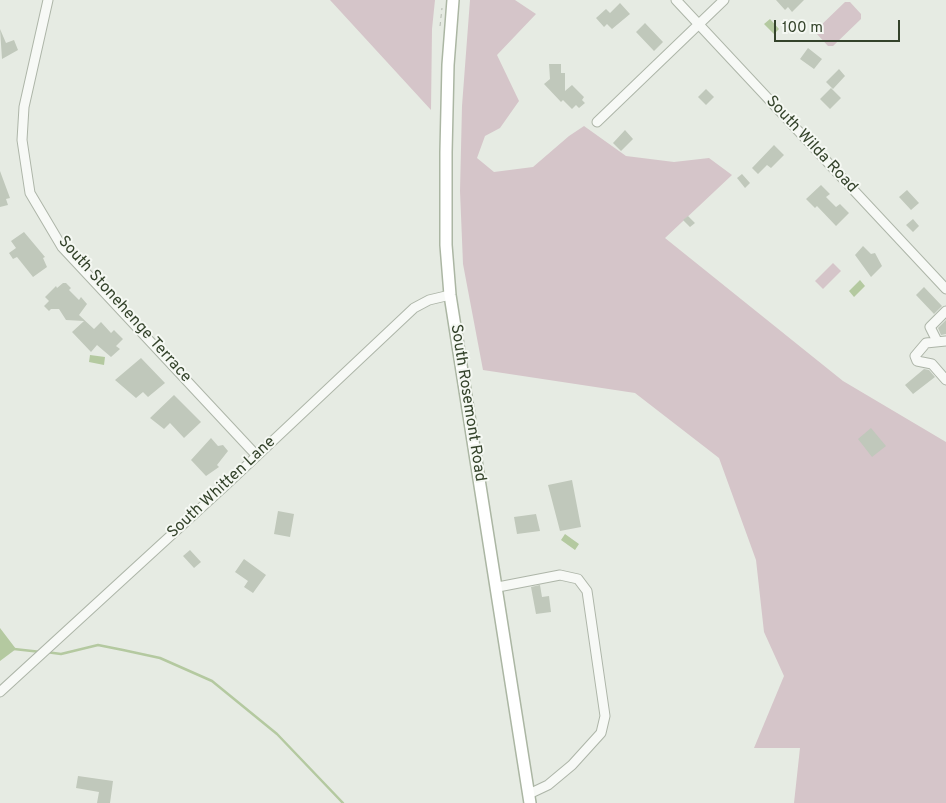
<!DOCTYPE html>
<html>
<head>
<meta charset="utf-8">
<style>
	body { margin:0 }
	#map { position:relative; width:946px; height:803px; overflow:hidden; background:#e6ebe3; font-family:Overpass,sans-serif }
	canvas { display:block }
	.scale { position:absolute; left:774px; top:20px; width:126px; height:22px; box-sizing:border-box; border:2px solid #34432b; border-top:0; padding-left:6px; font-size:15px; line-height:18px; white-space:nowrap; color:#34432b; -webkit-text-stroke:4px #f5f8f3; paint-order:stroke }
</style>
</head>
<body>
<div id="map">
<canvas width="946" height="803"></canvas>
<div class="scale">100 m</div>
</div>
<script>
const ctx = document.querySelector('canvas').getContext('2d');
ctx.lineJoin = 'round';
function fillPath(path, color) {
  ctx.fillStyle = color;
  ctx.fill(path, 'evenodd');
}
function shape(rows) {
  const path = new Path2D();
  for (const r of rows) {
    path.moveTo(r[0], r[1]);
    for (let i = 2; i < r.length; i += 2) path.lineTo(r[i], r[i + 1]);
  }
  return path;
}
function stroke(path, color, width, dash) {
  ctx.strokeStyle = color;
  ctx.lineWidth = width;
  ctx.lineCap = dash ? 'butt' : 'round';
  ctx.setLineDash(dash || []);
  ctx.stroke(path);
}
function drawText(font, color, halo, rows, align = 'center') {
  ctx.font = font + ' Overpass,sans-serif';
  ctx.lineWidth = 4;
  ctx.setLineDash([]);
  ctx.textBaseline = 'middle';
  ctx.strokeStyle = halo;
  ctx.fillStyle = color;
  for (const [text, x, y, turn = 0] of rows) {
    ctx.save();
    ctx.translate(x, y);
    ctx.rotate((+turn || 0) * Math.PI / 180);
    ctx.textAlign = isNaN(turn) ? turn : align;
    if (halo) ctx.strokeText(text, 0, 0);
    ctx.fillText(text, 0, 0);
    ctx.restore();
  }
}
const green = shape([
	[330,0,435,0,432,29,431,110],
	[470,0,515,0,536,14,497,55,519,101,500,128,485,136,477,158,494,172,533,167,569,136,584,126,626,156,674,162,709,158,732,175,665,238,843,381,946,442,946,803,794,803,800,748,754,748,784,676,764,632,756,560,719,458,635,393,483,370,463,264,460,191,462,106],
	[845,2,850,2,861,14,861,19,833,46,828,46,816,33,817,29],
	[833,263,841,271,823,289,815,281]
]);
const water = shape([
	[770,19,779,29,774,34,764,24],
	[860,280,865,286,854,297,849,291],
	[90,355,105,357,104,365,89,362],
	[565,534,579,544,575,550,561,540],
	[0,628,16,649,0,661]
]);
const stream = shape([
	[14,649,41,652],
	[46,652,61,654,98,645,123,650,160,658,212,681,277,734,343,803]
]);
const building = shape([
	[776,0,804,0,792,12,788,7,785,10],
	[620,3,630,14,612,29,607,24,604,27,596,18,606,9,610,13],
	[645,23,663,42,654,51,636,32],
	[0,29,6,43,14,40,18,50,2,59],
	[808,48,822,59,814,69,800,59],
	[549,64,561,64,561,73,565,73,565,91,572,85,584,97,582,100,585,103,579,108,576,105,572,109,563,100,561,102,544,84,550,79],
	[839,69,845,76,833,89,826,82],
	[831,88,841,98,830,109,820,99],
	[706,89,714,97,706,105,698,97],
	[625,130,633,139,621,151,613,143],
	[774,145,784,155,771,168,767,165,758,174,752,168],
	[0,171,10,198,6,199,8,205,0,207],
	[742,174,750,183,745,188,737,178],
	[821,185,830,194,826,197,836,207,840,204,849,213,836,226,817,206,815,208,806,199],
	[907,190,919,203,911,210,899,197],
	[688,216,695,223,690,227,683,220],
	[913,219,919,226,913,232,906,225],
	[24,232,45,257,43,258,47,267,33,277,17,257,13,259,9,253,16,248,11,241],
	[863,246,871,254,875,253,882,266,871,277,855,255],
	[63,283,66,283,71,288,69,290,79,300,81,297,87,304,79,315,94,329,101,322,111,333,114,330,123,339,116,346,120,349,111,357,97,345,91,352,72,332,84,321,66,320,59,309,51,309,49,311,44,306,49,301,45,297,56,286,57,288],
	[924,287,942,306,934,314,916,295],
	[946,320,946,334,941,335,938,328],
	[141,358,165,383,148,397,143,392,136,398,115,380],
	[924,369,929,370,935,377,913,394,905,385],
	[174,395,201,422,184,438,170,423,164,429,150,418],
	[871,428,886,446,872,457,858,439],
	[211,438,218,446,223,445,228,451,217,465,219,467,206,476,191,460],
	[572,480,581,527,560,531,548,485],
	[278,511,294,514,290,537,274,534],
	[536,514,540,531,517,534,514,517],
	[190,550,201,562,194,568,183,556],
	[244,559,266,575,253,593,244,587,248,581,235,572],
	[540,585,542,597,549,596,551,612,536,614,531,587],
	[78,776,113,781,110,803,97,803,99,792,76,788]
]);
const path = shape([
	[440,26,442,8]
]);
const minor = shape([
	[48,0,24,107,22,140,30,193,62,247,257,456],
	[676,0,946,289],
	[597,122,724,0],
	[937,341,930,327,946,311],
	[946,341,926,343,915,356,917,361,932,364,946,380],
	[498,587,560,575,578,579,587,591,605,716,601,733,572,765,548,785,529,794],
	[0,692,227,484,414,308,429,300,450,295]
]);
const major = shape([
	[453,0,448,65,446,152,446,245,450,295,530,803]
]);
const streetNames = [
	["South Wilda Road",811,145,47],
	["South Stonehenge Terrace",124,310,48],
	["South Rosemont Road",467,403,81],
	["South Whitten Lane",222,488,-43]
];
fillPath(green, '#d5c5c9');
fillPath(water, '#b4c9a0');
stroke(stream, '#b4c9a0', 2.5);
fillPath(building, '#c0c8bb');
stroke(minor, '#adb5a8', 11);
stroke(major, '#abb6a3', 14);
stroke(path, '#b5bbb1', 1, [4, 4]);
stroke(minor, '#f7f9f6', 9);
stroke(major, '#fff', 11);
drawText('16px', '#34432b', '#f5f8f3', streetNames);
</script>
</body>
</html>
